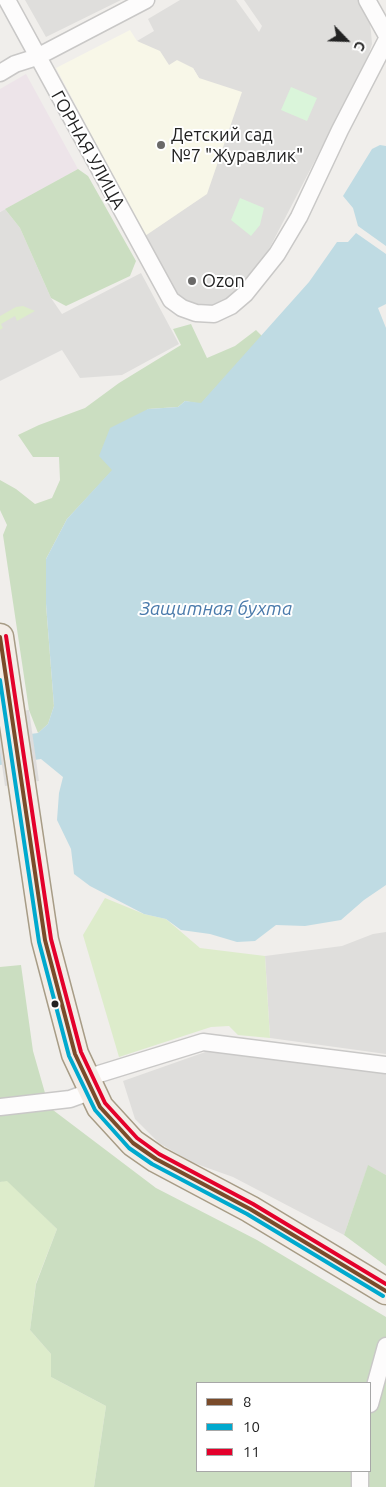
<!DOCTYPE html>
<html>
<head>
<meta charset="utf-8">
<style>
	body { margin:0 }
	#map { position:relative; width:386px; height:1487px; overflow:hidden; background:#f0eeeb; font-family:Ubuntu,sans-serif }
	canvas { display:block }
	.legend { position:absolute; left:196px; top:1382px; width:175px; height:90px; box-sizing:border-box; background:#fff; border:1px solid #a7a7a7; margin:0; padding:6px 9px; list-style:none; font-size:15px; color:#222 }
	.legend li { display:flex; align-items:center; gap:10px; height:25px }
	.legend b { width:25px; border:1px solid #a7a7a7 }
	.north { position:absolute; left:321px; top:15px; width:50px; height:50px; -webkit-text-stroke:4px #fff; paint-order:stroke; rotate:114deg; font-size:14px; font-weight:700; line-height:20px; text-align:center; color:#222 }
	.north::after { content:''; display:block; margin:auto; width:18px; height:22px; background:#222; clip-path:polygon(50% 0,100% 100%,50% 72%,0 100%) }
</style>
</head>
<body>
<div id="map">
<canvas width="386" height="1487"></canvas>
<ul class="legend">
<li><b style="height:6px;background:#7a4b2a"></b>8</li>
<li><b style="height:6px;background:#00a9ce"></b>10</li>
<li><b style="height:6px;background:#e4002b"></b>11</li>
</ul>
<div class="north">С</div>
</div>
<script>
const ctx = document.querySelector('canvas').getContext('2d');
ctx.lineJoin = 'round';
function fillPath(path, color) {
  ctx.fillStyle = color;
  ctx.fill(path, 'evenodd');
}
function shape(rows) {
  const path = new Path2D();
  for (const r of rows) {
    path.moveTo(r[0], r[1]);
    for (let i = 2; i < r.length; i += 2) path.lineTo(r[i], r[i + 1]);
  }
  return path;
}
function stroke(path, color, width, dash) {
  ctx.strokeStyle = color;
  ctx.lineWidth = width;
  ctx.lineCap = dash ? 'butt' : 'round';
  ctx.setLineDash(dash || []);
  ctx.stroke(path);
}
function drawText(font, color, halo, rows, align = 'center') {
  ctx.font = font + ' Ubuntu,sans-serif';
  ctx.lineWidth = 4;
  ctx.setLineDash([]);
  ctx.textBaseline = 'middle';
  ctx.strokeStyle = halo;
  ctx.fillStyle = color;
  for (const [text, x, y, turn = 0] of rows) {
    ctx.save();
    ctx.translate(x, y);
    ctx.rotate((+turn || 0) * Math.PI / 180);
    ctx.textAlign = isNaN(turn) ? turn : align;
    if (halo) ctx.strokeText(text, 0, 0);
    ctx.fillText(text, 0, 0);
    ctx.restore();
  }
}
const residential = shape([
	[25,0,121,0,46,37],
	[180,0,236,0,259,32,262,26,244,0,359,0,369,17,371,32,372,44,366,62,268,251,238,292,222,303,206,308,187,304,172,292,145,236,199,78,193,68,169,65,137,41,154,31,148,19],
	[5,209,20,228,51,298,62,314,141,273,179,344,122,375,80,378,62,350,0,381,0,212],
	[386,932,386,1054,270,1038,265,956,342,946,373,934],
	[211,1050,386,1074,386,1175,368,1166,344,1235,233,1177,191,1162,159,1143,135,1119,123,1081]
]);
const industrial = shape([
	[26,74,78,169,0,212,0,89]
]);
const education = shape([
	[130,30,137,41,160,51,169,65,177,60,193,68,199,78,242,92,207,194,145,236,56,68]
]);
const grass = shape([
	[23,306,35,311,17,321,15,316,1,324,3,328,0,330,0,316,16,307],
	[105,898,144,914,166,919,200,948,265,956,270,1038,238,1035,229,1026,211,1027,119,1057,83,935],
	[7,1180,57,1229,36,1283,30,1330,51,1354,51,1377,106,1406,94,1487,0,1487,0,1182]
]);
const forest = shape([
	[78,169,88,176,136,261,130,276,66,306,51,298,20,228,5,209],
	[191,324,207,358,235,346,256,330,262,336,201,404,185,401,178,407,148,409,113,470,67,519,46,559,46,604,54,706,48,724,38,733,29,710,3,535,7,525,0,510,0,480,16,489,35,504,52,498,60,480,59,457,33,457,18,435,39,425,85,408,119,383,181,345,173,329],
	[21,965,33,1051,49,1107,156,1188,257,1240,386,1317,386,1487,94,1487,106,1406,51,1377,51,1354,30,1330,36,1284,57,1229,7,1181,0,1182,0,967],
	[197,1383,370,1383,370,1471,197,1471],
	[368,1165,386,1175,386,1266,344,1235]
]);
const park = shape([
	[291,87,317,98,307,121,281,110],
	[240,198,264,208,260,225,251,236,231,220]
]);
const water = shape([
	[380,145,386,146,386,246,358,226,353,208,343,196,372,149],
	[356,233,386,254,386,304,378,308,386,328,386,885,364,900,341,920,305,926,276,925,255,941,237,942,210,934,181,930,166,919,144,914,90,886,74,874,71,849,57,820,59,793,63,777,41,759,0,765,0,738,38,733,48,724,54,706,46,604,46,559,67,519,112,470,99,456,110,428,148,409,178,407,185,401,201,403,309,282,337,242,348,242]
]);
const pier = shape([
	[29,710,39,781,5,786,0,752,0,714]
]);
const street = shape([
	[7,0,171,300,182,308,196,313,214,314,231,306,245,294,277,254,299,217,340,130,386,41],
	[367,0,386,34],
	[0,73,15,64,37,57,146,0],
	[86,1078,203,1042,386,1065],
	[0,1107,70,1099,92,1091],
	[370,1404,386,1346],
	[360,1487,360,1471]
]);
const primary = shape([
	[0,637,45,940,75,1054,100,1107,133,1143,156,1159,250,1209,386,1291]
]);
const bus1 = shape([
	[0,637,45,940,75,1054,100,1107,133,1143,156,1159,250,1209,386,1291]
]);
const bus2 = shape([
	[0,680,39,942,69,1056,95,1110,129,1148,152,1164,247,1214,383,1296]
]);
const bus3 = shape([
	[6,636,51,939,81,1052,105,1103,137,1138,159,1154,253,1204,386,1284]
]);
const markers = [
	[161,145,5,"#6a6968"],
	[192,281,5,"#6a6968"],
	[55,1004,4.5,"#222"]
];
const poiNames = [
	["Детский сад",171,135],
	["№7 \"Журавлик\"",171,156],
	["Ozon",202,281]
];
const streetNames = [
	["ГОРНАЯ УЛИЦА",88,150,61]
];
const waterNames = [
	["Защитная бухта",216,609]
];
fillPath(residential, '#dfdedc');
fillPath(industrial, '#ede4e9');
fillPath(education, '#f8f7e8');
fillPath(grass, '#ddeccb');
fillPath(forest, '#cbdec1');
fillPath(park, '#daf5da');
fillPath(water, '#bfdbe3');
fillPath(pier, '#dedddd');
stroke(street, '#c9c8c7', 19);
stroke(primary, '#a79c86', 29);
stroke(street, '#fdfcfc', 16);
stroke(primary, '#f3ede7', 26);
stroke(bus1, '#7a4b2a', 4);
stroke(bus2, '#00a9ce', 4);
stroke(bus3, '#e4002b', 4);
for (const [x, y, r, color] of markers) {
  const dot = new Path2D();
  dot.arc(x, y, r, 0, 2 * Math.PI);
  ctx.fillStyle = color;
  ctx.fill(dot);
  stroke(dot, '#fff', 2);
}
drawText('18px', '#222', '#fff', poiNames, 'left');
drawText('18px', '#222', '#fff', streetNames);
drawText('italic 19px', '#4a7aab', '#fff', waterNames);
</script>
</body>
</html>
